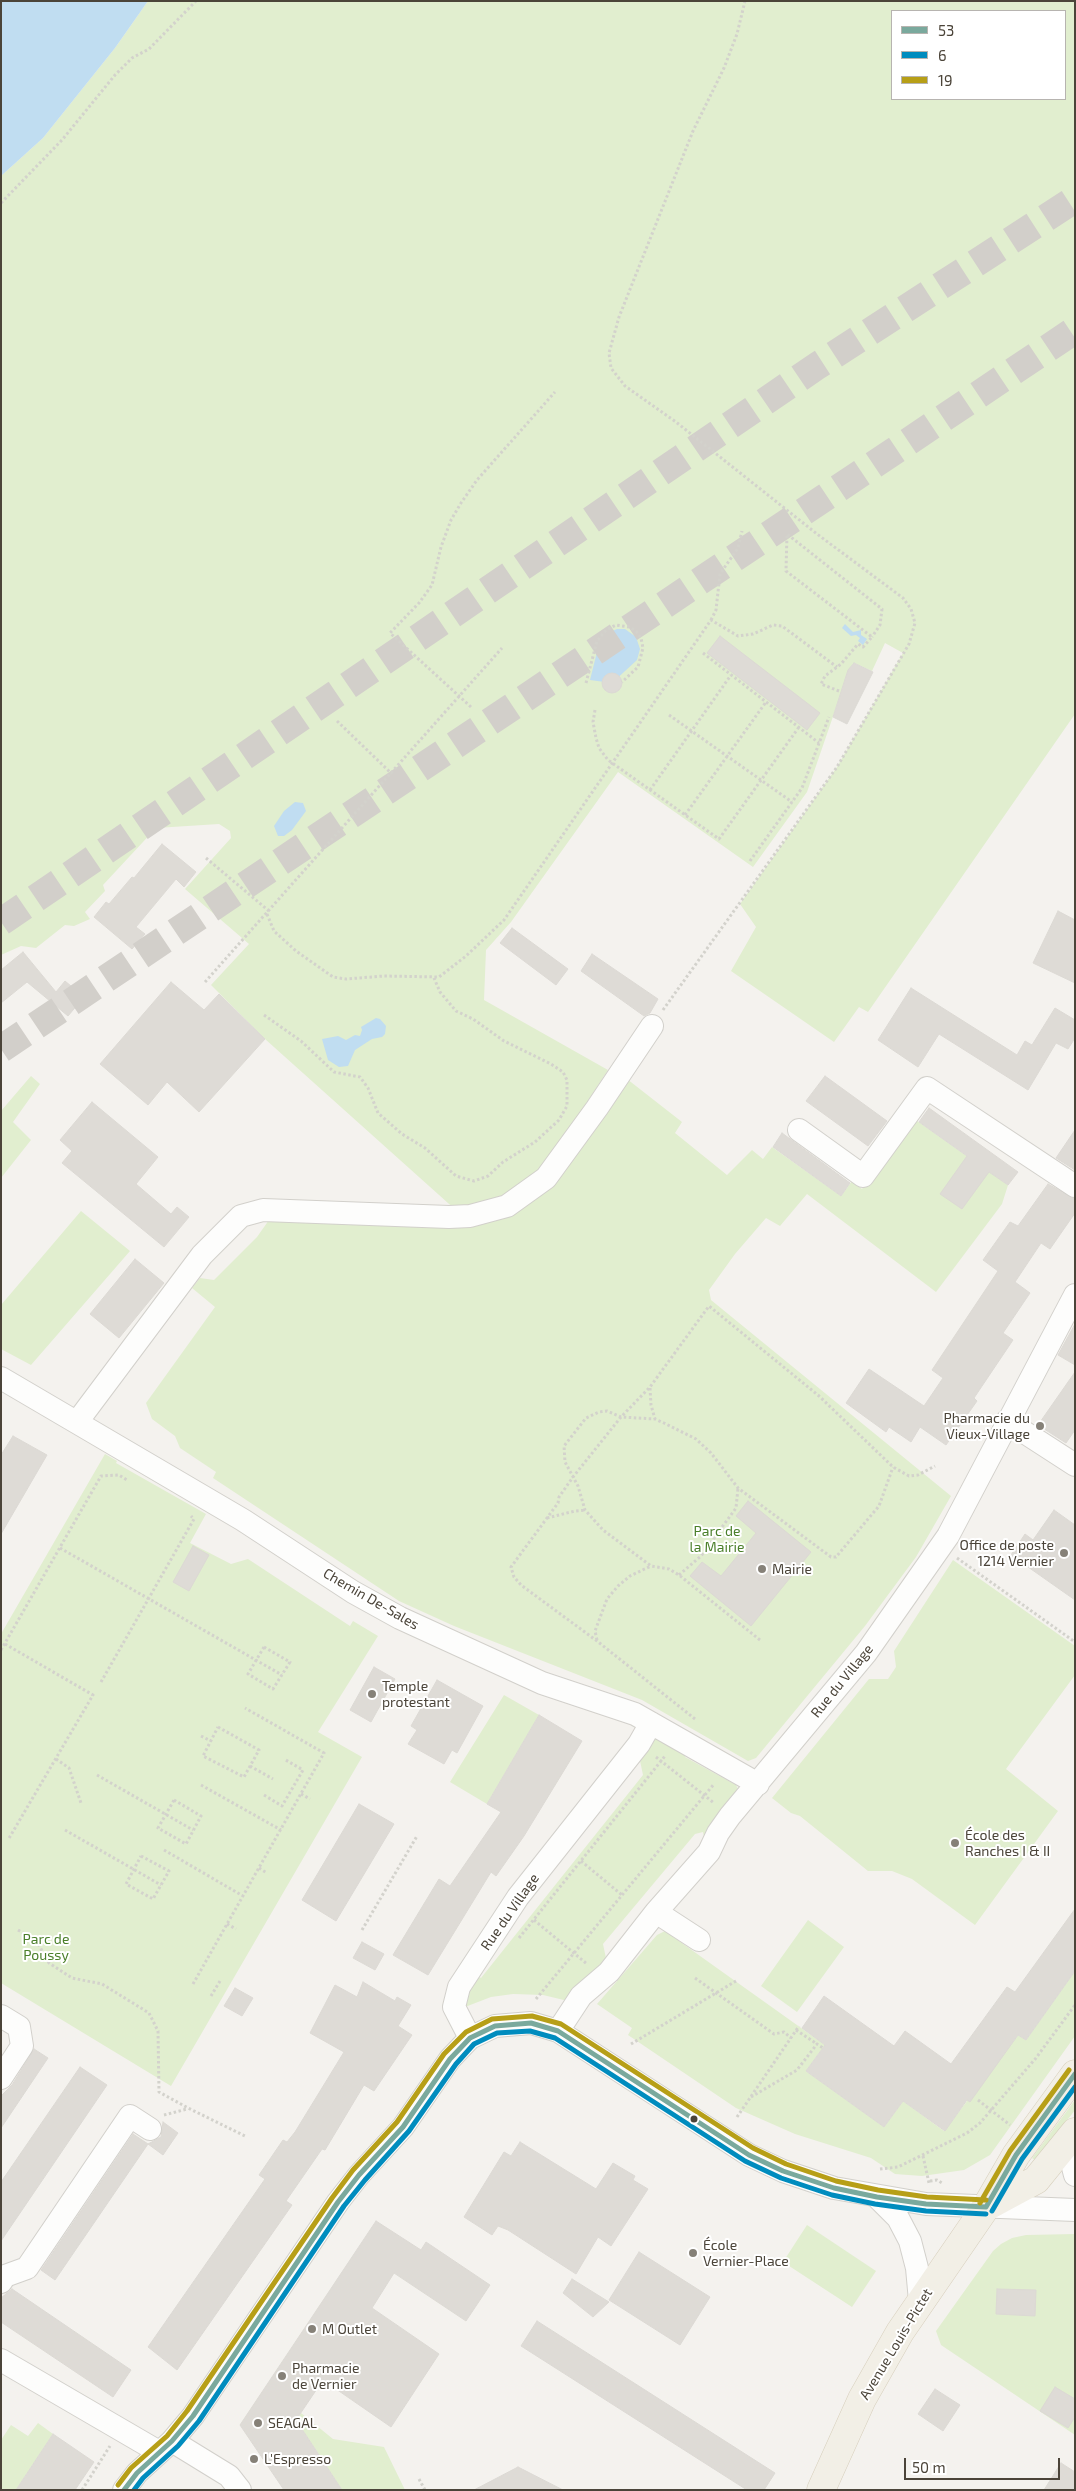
<!DOCTYPE html>
<html>
<head>
<meta charset="utf-8">
<style>
	body { margin:0 }
	#map { position:relative; width:1076px; height:2491px; overflow:hidden; background:#f4f2ee; font-family:"Exo 2",sans-serif }
	canvas { display:block }
	.frame { position:absolute; inset:0; border:2px solid #4b4439; pointer-events:none }
	.legend { position:absolute; left:891px; top:10px; width:175px; height:90px; box-sizing:border-box; background:#fff; border:1px solid #b7b4b0; margin:0; padding:6px 9px; list-style:none; font-size:15px; color:#4b4439 }
	.legend li { display:flex; align-items:center; gap:10px; height:25px }
	.legend b { width:25px; border:1px solid #b7b4b0 }
	.scale { position:absolute; left:904px; top:2458px; width:156px; height:22px; box-sizing:border-box; border:2px solid #4b4439; border-top:0; padding-left:6px; font-size:15px; line-height:18px; white-space:nowrap; color:#4b4439; -webkit-text-stroke:4px #fff; paint-order:stroke }
</style>
</head>
<body>
<div id="map">
<canvas width="1076" height="2491"></canvas>
<div class="frame"></div>
<ul class="legend">
<li><b style="height:6px;background:#7aa99d"></b>53</li>
<li><b style="height:6px;background:#008cbe"></b>6</li>
<li><b style="height:6px;background:#b79f17"></b>19</li>
</ul>
<div class="scale">50 m</div>
</div>
<script>
const ctx = document.querySelector('canvas').getContext('2d');
ctx.lineJoin = 'round';
function fillPath(path, color) {
  ctx.fillStyle = color;
  ctx.fill(path, 'evenodd');
}
function shape(rows) {
  const path = new Path2D();
  for (const r of rows) {
    if (r.length === 3) {
      path.moveTo(r[0] + r[2], r[1]);
      path.arc(r[0], r[1], r[2], 0, 2 * Math.PI);
      continue;
    }
    path.moveTo(r[0], r[1]);
    for (let i = 2; i < r.length; i += 2) path.lineTo(r[i], r[i + 1]);
  }
  return path;
}
function stroke(path, color, width, dash) {
  ctx.strokeStyle = color;
  ctx.lineWidth = width;
  ctx.lineCap = dash ? 'butt' : 'round';
  ctx.setLineDash(dash || []);
  ctx.stroke(path);
}
function drawText(font, color, halo, rows, align = 'center') {
  ctx.font = font + ' "Exo 2",sans-serif';
  ctx.lineWidth = 4;
  ctx.setLineDash([]);
  ctx.textBaseline = 'middle';
  ctx.strokeStyle = halo;
  ctx.fillStyle = color;
  for (const [text, x, y, turn = 0] of rows) {
    ctx.save();
    ctx.translate(x, y);
    ctx.rotate((+turn || 0) * Math.PI / 180);
    ctx.textAlign = isNaN(turn) ? turn : align;
    if (halo) ctx.strokeText(text, 0, 0);
    ctx.fillText(text, 0, 0);
    ctx.restore();
  }
}
const green = shape([
	[148,1,1075,1,1075,714,868,1012,859,1007,834,1042,731,971,756,927,740,904,837,767,903,653,885,643,872,671,854,663,849,670,807,792,753,867,618,772,511,922,486,950,484,1000,608,1070,540,1174,502,1201,458,1212,265,1039,211,985,249,944,185,889,231,838,230,831,219,824,156,828,103,885,105,891,85,912,90,919,74,926,65,925,36,948,21,946,1,955,1,176,43,138,115,48],
	[892,11,1065,11,1065,99,892,99],
	[31,1076,40,1084,13,1122,31,1140,1,1178,1,1111],
	[627,1079,682,1122,675,1133,727,1175,752,1150,763,1159,772,1147,841,1196,852,1181,862,1189,913,1118,1008,1185,1002,1204,936,1292,807,1194,780,1226,766,1218,735,1254,709,1290,711,1300,951,1496,916,1557,865,1626,756,1758,748,1761,642,1700,454,1626,399,1601,213,1478,216,1472,180,1448,175,1436,152,1419,146,1403,215,1307,192,1288,200,1278,214,1280,257,1237,269,1220,496,1216],
	[81,1211,130,1251,31,1365,1,1349,1,1305],
	[105,1454,117,1461,116,1463,206,1514,190,1543,231,1564,248,1559,350,1626,353,1621,378,1636,318,1732,362,1757,171,2086,1,1983,1,1634],
	[953,1560,1075,1646,1075,1675,1006,1769,1058,1811,975,1925,912,1879,892,1871,868,1871,800,1816,791,1813,772,1798,869,1679,888,1679,896,1667,894,1651],
	[504,1695,539,1715,487,1804,450,1782],
	[657,1737,686,1754,685,1757,736,1785,738,1789,738,1793,705,1842,703,1832,695,1834,603,1944,607,1963,568,2001,543,1995,513,1994,491,1997,465,2007,465,2000,476,1975,481,1978,643,1775,639,1756,649,1742],
	[808,1920,844,1947,797,2012,761,1986],
	[665,1931,825,2045,806,2071,884,2127,903,2101,944,2131,1018,2035,1026,2040,1075,1971,1075,2036,990,2155,964,2170,922,2176,895,2174,871,2158,795,2134,736,2108,628,2035,632,2028,597,2004,657,1935],
	[1075,2100,1075,2110,1036,2161,1032,2158],
	[807,2225,876,2271,852,2307,783,2262],
	[1075,2234,1075,2435,941,2345,936,2331,993,2251,1001,2244,1012,2238,1026,2235],
	[301,2413,333,2439,384,2447,405,2490,342,2490,296,2420],
	[38,2423,53,2434,16,2490,1,2490,1,2440,11,2425,28,2436]
]);
const water = shape([
	[1,1,148,1,115,48,43,138,1,176],
	[845,624,853,632,861,630,861,635,867,639,863,645,858,641,860,638,856,635,851,636,842,628],
	[617,629,625,629,636,637,640,649,637,660,612,683,590,680,599,644,608,633],
	[295,802,303,803,306,811,292,830,284,836,278,836,274,826,284,811],
	[376,1018,380,1019,386,1026,385,1034,382,1037,372,1039,355,1050,348,1066,339,1067,328,1060,322,1039,338,1036,346,1040,355,1035,360,1036,362,1030,361,1027]
]);
const building = shape([
	[720,636,820,713,807,730,707,653,720,636],
	[854,663,873,672,847,724,833,717,848,670,854,663],
	[612,683,10],
	[162,844,196,872,184,887,176,879,136,927,145,934,132,949,94,917,106,902,109,904,132,877,134,878,162,844],
	[1058,911,1075,920,1075,983,1033,963,1058,911],
	[512,928,568,969,556,985,500,943,512,928],
	[23,952,56,992,65,981,84,997,68,1016,27,982,1,1003,1,970,23,952],
	[592,954,658,999,650,1013,644,1016,581,971,592,954],
	[171,982,204,1010,219,994,265,1039,199,1112,167,1082,148,1105,100,1064,171,982],
	[911,988,1017,1055,1025,1041,1032,1045,1055,1008,1075,1020,1075,1038,1068,1049,1056,1043,1028,1090,939,1034,918,1067,878,1040,911,988],
	[825,1076,887,1121,868,1146,806,1101,825,1076],
	[92,1102,158,1157,136,1184,171,1214,177,1207,189,1217,164,1247,62,1163,72,1151,60,1140,92,1102],
	[929,1108,1018,1172,1008,1185,989,1172,962,1209,940,1194,967,1156,919,1122,929,1108],
	[1075,1130,1075,1170,1056,1158,1075,1130],
	[782,1133,850,1183,841,1196,773,1147,782,1133],
	[1048,1184,1075,1199,1075,1213,1050,1249,1041,1243,1015,1282,1030,1293,1003,1333,1013,1340,974,1398,977,1401,946,1445,920,1427,911,1442,889,1427,886,1432,846,1403,869,1369,924,1406,943,1378,932,1370,998,1271,983,1260,1010,1222,1018,1226,1048,1184],
	[135,1259,164,1283,119,1338,90,1314,135,1259],
	[1075,1324,1075,1365,1058,1355,1075,1324],
	[1075,1372,1075,1430,1066,1443,1038,1425,1075,1372],
	[13,1436,47,1455,1,1534,1,1455,13,1436],
	[748,1501,811,1552,751,1626,690,1576,702,1562,721,1576,756,1533,736,1516,748,1501],
	[1054,1510,1075,1525,1075,1600,1011,1555,1025,1534,1033,1540,1054,1510],
	[193,1546,209,1555,189,1591,173,1582,193,1546],
	[374,1667,395,1679,371,1722,350,1710,374,1667],
	[437,1680,483,1706,457,1753,452,1750,444,1764,408,1744,417,1730,411,1726,437,1680],
	[539,1715,582,1741,524,1836,496,1876,491,1872,428,1975,393,1955,439,1879,450,1886,501,1812,487,1804,539,1715],
	[359,1804,394,1824,336,1921,302,1900,359,1804],
	[1075,1909,1075,1971,1026,2040,1018,2035,970,2102,967,2100,945,2131,903,2101,884,2127,806,2071,825,2045,802,2028,824,1996,894,2046,905,2031,951,2064,1007,1987,1015,1992,1075,1909],
	[362,1942,384,1954,375,1970,353,1958,362,1942],
	[363,1982,395,2001,397,1997,411,2005,398,2026,412,2035,374,2091,364,2085,325,2150,322,2149,286,2201,292,2205,177,2370,148,2347,265,2179,259,2175,283,2140,287,2142,295,2132,344,2052,310,2033,335,1985,357,1997,363,1982],
	[235,1988,253,1998,242,2016,224,2006,235,1988],
	[34,2049,48,2058,1,2128,1,2096,12,2085,34,2049],
	[80,2067,107,2085,1,2241,1,2182,80,2067],
	[163,2122,178,2133,163,2155,148,2144,161,2137,163,2122],
	[133,2134,148,2144,55,2280,41,2270,133,2134],
	[520,2142,596,2189,613,2163,635,2176,633,2180,648,2189,611,2246,598,2237,576,2274,508,2230,498,2226,492,2235,464,2217,504,2152,511,2156,520,2142],
	[376,2221,421,2250,426,2242,490,2285,466,2321,394,2273,372,2308,439,2354,391,2427,323,2380,296,2420,342,2490,284,2490,240,2425,376,2221],
	[639,2252,710,2297,680,2345,609,2300,639,2252],
	[572,2279,609,2302,593,2317,563,2293,572,2279],
	[12,2289,131,2370,113,2397,1,2322,1,2298,12,2289],
	[997,2289,1036,2290,1035,2316,996,2314,997,2289],
	[537,2321,775,2473,764,2490,747,2490,521,2346,537,2321],
	[1055,2387,1075,2399,1075,2417,1068,2428,1040,2411,1055,2387],
	[935,2389,960,2405,943,2431,918,2414,935,2389],
	[53,2434,94,2462,75,2490,16,2490,53,2434],
	[1061,2463,1075,2472,1075,2490,1044,2490,1061,2463],
	[518,2467,563,2490,474,2490,518,2467]
]);
const highwayTunnel = shape([
	[1,922,817,366,1075,199],
	[1,1049,1075,330]
]);
const path = shape([
	[1,203,62,140,115,75,132,58,149,49,196,1],
	[711,620,716,610,720,574,738,548,742,531],
	[703,653,819,743],
	[586,683,597,641,606,630,616,625,629,627,636,631,641,638,643,648,638,667,622,682],
	[839,691,821,684,825,676,841,664,858,644,863,647,872,637,786,571,787,534,882,609,880,625,872,637],
	[471,707,390,633,419,603,432,585,441,547,451,520,461,503,477,480,555,392],
	[595,710,593,722,596,738,599,748,608,760,719,839,799,727],
	[669,715,792,802],
	[337,721,392,774],
	[650,790,731,675],
	[685,815,766,702],
	[206,858,269,911],
	[750,861,802,788,829,717],
	[267,914,274,931,296,951,333,977,346,979,384,976,439,977,466,956,504,920,711,620,738,636,753,634,773,625,782,626,837,667],
	[205,982,502,648],
	[663,1010,837,767,909,644,915,623,911,609,903,598,817,534,676,422,625,386,611,368,609,353,619,317,693,131,724,68,737,34,745,1],
	[264,1015,301,1041,334,1072,360,1077,368,1088,378,1113,402,1134,425,1148,456,1176,474,1181,488,1176,503,1162,535,1142,559,1120,567,1106,567,1080,563,1072,551,1064,504,1041,473,1019,456,1011,440,992,434,978],
	[650,1388,651,1405,655,1419],
	[547,1518,575,1511,585,1510],
	[60,1548,282,1675],
	[957,1558,1075,1642],
	[679,1575,701,1556,736,1508,738,1488],
	[597,1640,595,1631,607,1599,618,1586,630,1576,651,1566],
	[760,1640,679,1575,669,1569,651,1566,603,1530,585,1510,578,1486,565,1462,564,1446,586,1418,599,1412,607,1411,621,1417,655,1419,664,1423,696,1439,711,1453,738,1488,831,1557,836,1557,879,1506,893,1467],
	[5,1644,93,1695,8,1840],
	[264,1647,290,1662,273,1689,248,1674,264,1647],
	[1,1650,101,1476,119,1475,127,1480],
	[101,1682,194,1519,191,1516],
	[695,1719,597,1641,521,1585,514,1577,511,1567,558,1503,559,1497,573,1477,621,1417,650,1387,709,1306,819,1396,893,1467,909,1476,918,1475,935,1466],
	[218,1727,259,1750,244,1777,203,1756,218,1727],
	[201,1736,211,1741],
	[656,1757,714,1803],
	[56,1759,69,1768,81,1803],
	[250,1766,273,1779],
	[97,1775,193,1830],
	[201,1785,281,1830],
	[301,1794,310,1799],
	[264,1795,282,1806,303,1770,284,1759],
	[174,1800,201,1816,186,1844,158,1828,174,1800],
	[65,1830,161,1885],
	[164,1850,243,1896],
	[141,1856,169,1871,153,1899,126,1884,141,1856],
	[581,1861,622,1895],
	[259,1868,267,1873],
	[534,1920,587,1964],
	[227,1924,236,1929],
	[18,1930,37,1942,49,1963,72,1978,102,1984,149,2013,158,2031,159,2092,188,2108,245,2136],
	[362,1930,417,1836],
	[519,1938,665,1756],
	[695,1978,774,2034,784,2032,791,2038],
	[193,1984,324,1753,245,1708],
	[211,1996,220,1981],
	[536,1999,714,1784],
	[796,2030,817,2044],
	[631,2044,736,1981],
	[751,2097,797,2070,817,2044,823,2048],
	[978,2100,1010,2125],
	[164,2115,187,2109],
	[737,2117,799,2026],
	[923,2156,929,2183],
	[880,2169,898,2167,967,2133,980,2123,1036,2058,1075,2005],
	[930,2181,937,2180,942,2183],
	[419,2479,425,2490],
	[82,2490,110,2446]
]);
const minor = shape([
	[799,1130,863,1176,927,1088,1075,1186],
	[1,1378,243,1520,353,1592,400,1618,542,1683,635,1714,758,1784],
	[1007,1421,1075,1465],
	[77,1422,202,1255,241,1216,263,1210,449,1217,470,1216,507,1206,546,1178,597,1108,652,1026],
	[656,1912,699,1940],
	[1,2016,19,2027,22,2046,1,2078],
	[558,2031,581,1996,609,1972,656,1912,709,1852,718,1833,730,1816,866,1653,948,1536,1075,1295],
	[470,2038,454,2007,459,1987,518,1897,639,1744,651,1723],
	[1070,2139,1070,2156,1075,2175],
	[877,2197,898,2218,910,2241,917,2268,920,2301],
	[1,2282,5,2276,27,2268,130,2116,150,2129],
	[1,2360,159,2452],
	[172,2441,229,2476,240,2490],
	[124,2490,137,2473,172,2441,193,2416,338,2202,359,2175,403,2127,450,2059,470,2038,495,2026,531,2023,558,2031,749,2155,783,2171,834,2188,926,2204,1075,2210]
]);
const major = shape([
	[986,2207,1036,2180,1075,2132],
	[821,2490,862,2399,900,2332,986,2207,1016,2155,1075,2074]
]);
const bus1 = shape([
	[986,2207,1016,2155,1075,2074],
	[124,2490,137,2473,172,2441,193,2416,338,2202,359,2175,403,2127,450,2059,470,2038,495,2026,531,2023,558,2031,749,2155,783,2171,834,2188,877,2197,926,2204,986,2207]
]);
const bus2 = shape([
	[992,2211,1022,2159,1075,2087],
	[134,2490,143,2478,178,2446,199,2421,344,2206,365,2180,409,2131,456,2064,474,2044,497,2033,530,2031,555,2038,745,2161,781,2178,832,2195,875,2204,926,2211,986,2214]
]);
const bus3 = shape([
	[980,2203,1010,2151,1069,2070],
	[118,2485,131,2468,167,2436,187,2411,332,2198,353,2170,397,2122,444,2054,466,2032,492,2019,532,2016,561,2024,753,2148,786,2164,836,2181,878,2190,927,2197,986,2200]
]);
const markers = [
	[1040,1426,5,"#868178"],
	[1064,1553,5,"#868178"],
	[762,1569,5,"#868178"],
	[372,1694,5,"#868178"],
	[955,1843,5,"#868178"],
	[694,2119,4.5,"#4b4439"],
	[693,2253,5,"#868178"],
	[312,2329,5,"#868178"],
	[282,2376,5,"#868178"],
	[258,2423,5,"#868178"],
	[254,2459,5,"#868178"]
];
const poiNames = [
	["Pharmacie du",1030,1418,"right"],
	["Vieux-Village",1030,1434,"right"],
	["Office de poste",1054,1545,"right"],
	["1214 Vernier",1054,1561,"right"],
	["Mairie",772,1569],
	["Temple",382,1686],
	["protestant",382,1702],
	["École des",965,1835],
	["Ranches I & II",965,1851],
	["École",703,2245],
	["Vernier-Place",703,2261],
	["M Outlet",322,2329],
	["Pharmacie",292,2368],
	["de Vernier",292,2384],
	["SEAGAL",268,2423],
	["L'Espresso",264,2459]
];
const parkNames = [
	["Parc de",717,1531],
	["la Mairie",717,1547],
	["Parc de",46,1939],
	["Poussy",46,1955]
];
const streetNames = [
	["Chemin De-Sales",371,1599,30],
	["Rue du Village",842,1681,-51],
	["Rue du Village",510,1912,-55],
	["Avenue Louis-Pictet",896,2344,-59]
];
fillPath(green, '#e1eecf');
fillPath(water, '#c0ddf1');
fillPath(building, '#dedbd6');
stroke(building, '#dcd9d4', 1);
stroke(highwayTunnel, '#d2cfca', 28, [28, 14]);
stroke(minor, '#d2d0cb', 24);
stroke(major, '#d6cebb', 29);
stroke(path, '#d3d2cc', 3, [2.5, 2.5]);
stroke(minor, '#fdfdfc', 22);
stroke(major, '#f2efe6', 28);
stroke(bus1, '#7aa99d', 5);
stroke(bus2, '#008cbe', 5);
stroke(bus3, '#b79f17', 5);
for (const [x, y, r, color] of markers) {
  const dot = new Path2D();
  dot.arc(x, y, r, 0, 2 * Math.PI);
  ctx.fillStyle = color;
  ctx.fill(dot);
  stroke(dot, '#fff', 2);
}
drawText('14px', '#4b4439', '#fff', poiNames, 'left');
drawText('14px', '#4a7f2a', '#fff', parkNames);
drawText('14px', '#4b4439', '#fff', streetNames);
</script>
</body>
</html>
